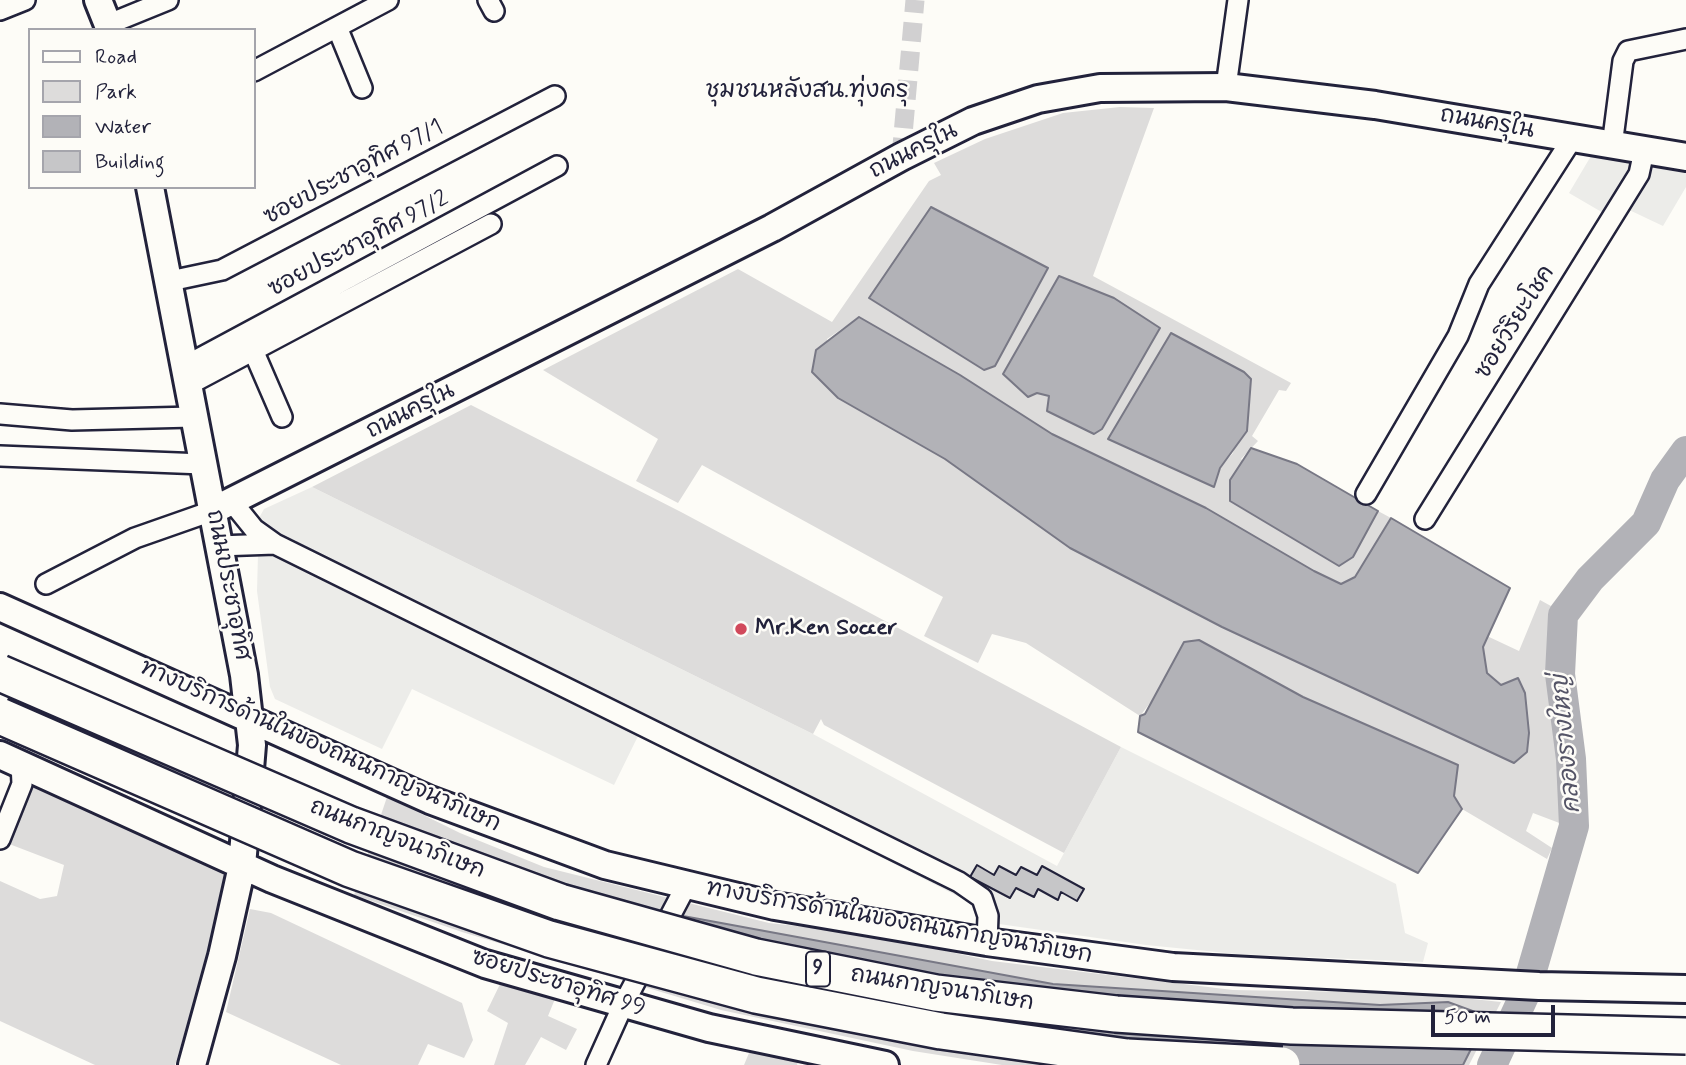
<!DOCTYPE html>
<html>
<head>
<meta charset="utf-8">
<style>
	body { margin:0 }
	#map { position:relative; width:1686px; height:1065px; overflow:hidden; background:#fdfcf7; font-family:Mynerve,sans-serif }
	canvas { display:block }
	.legend { position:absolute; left:28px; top:28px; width:228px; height:161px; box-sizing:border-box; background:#fdfcf7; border:2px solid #a5a5ac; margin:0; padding:9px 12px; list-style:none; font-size:21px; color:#22223b }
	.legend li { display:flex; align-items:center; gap:14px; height:35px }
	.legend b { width:35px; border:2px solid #a5a5ac }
	.scale { position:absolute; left:1431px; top:1005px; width:124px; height:32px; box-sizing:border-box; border:4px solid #22223b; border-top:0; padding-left:9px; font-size:21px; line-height:24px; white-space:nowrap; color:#22223b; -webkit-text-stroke:5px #fdfcf7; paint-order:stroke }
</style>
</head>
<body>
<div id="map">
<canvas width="1686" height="1065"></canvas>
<ul class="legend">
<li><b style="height:9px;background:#fdfcf7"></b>Road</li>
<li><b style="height:19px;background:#dddcdb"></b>Park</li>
<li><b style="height:19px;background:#b2b2b7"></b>Water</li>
<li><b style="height:19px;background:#c6c6c8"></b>Building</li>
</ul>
<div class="scale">50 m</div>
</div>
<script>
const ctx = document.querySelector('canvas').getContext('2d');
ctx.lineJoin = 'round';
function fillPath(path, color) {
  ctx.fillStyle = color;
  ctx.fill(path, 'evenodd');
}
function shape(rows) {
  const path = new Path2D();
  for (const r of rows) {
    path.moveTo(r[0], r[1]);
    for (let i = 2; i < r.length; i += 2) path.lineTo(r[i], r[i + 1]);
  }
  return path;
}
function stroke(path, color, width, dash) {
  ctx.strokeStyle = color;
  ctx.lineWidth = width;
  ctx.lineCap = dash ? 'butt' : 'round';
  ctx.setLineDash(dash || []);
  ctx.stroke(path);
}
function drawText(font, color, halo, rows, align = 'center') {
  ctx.font = font + ' Mynerve,"Playpen Sans Thai",sans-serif';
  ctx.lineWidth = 5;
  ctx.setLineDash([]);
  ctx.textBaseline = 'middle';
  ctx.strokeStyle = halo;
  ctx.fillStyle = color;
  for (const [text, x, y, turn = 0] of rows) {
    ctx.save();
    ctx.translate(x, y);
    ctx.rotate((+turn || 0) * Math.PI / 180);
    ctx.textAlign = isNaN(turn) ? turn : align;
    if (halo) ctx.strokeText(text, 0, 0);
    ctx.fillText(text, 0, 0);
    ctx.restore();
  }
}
const built = shape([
	[1591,156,1686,173,1686,187,1663,226,1625,208,1617,221,1569,193],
	[312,487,813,734,1057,866,1121,747,1396,884,1405,933,1428,943,1423,962,1237,954,1146,945,992,923,971,903,639,734,614,785,412,689,382,749,275,699,270,687,257,591,259,518,264,509]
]);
const green = shape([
	[1120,107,1154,108,1093,276,1291,383,1286,391,1279,390,1252,436,1258,441,1241,459,1353,557,1378,511,1391,518,1355,577,1341,584,1314,571,1206,508,1052,434,960,375,859,317,827,339,838,398,945,459,1070,548,1222,627,1514,763,1527,752,1529,733,1501,685,1487,673,1483,647,1487,636,1519,651,1540,600,1560,611,1558,652,1564,777,1562,824,1533,813,1526,831,1552,848,1547,859,1462,809,1454,796,1303,697,1199,640,1140,716,1026,643,992,634,978,663,924,636,943,597,702,465,678,503,636,481,658,439,543,370,738,269,832,322,929,181,941,175,934,163,985,139,1063,113],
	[1160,327,1103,429,1094,434,1050,396,1037,393],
	[1171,333,1244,372,1251,379,1233,453,1220,468,1214,486,1152,367],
	[471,405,681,512,1121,747,1064,853,824,725,821,719,813,734,312,487],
	[30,784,232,876,175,1065,95,1065,0,1021,0,881,40,899,57,896,64,865,4,842],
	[387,797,460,833,544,867,769,923,861,933,992,961,1233,990,1415,993,1501,1002,1469,1065,1002,1065,913,1051,721,1010,462,932,354,895],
	[250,909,271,913,462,1003,473,1040,464,1058,428,1044,418,1065,341,1065,226,1012],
	[502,980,557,994,548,1016,577,1029,566,1050,541,1037,525,1065,494,1065,508,1023,487,1011],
	[754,1041,800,1057,797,1065,744,1065]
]);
const water = shape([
	[931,207,1048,268,995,366,984,370,869,298,931,207],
	[1059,276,1114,298,1160,328,1102,429,1094,434,1047,411,1049,396,1037,393,1028,397,1003,374,1059,276],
	[859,317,960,375,1052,434,1206,508,1314,571,1341,584,1355,577,1391,518,1510,588,1483,647,1487,673,1501,685,1518,678,1525,693,1529,733,1527,752,1514,763,1222,627,1070,548,945,459,838,398,812,372,816,350,859,317],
	[1171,333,1244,372,1251,379,1247,431,1220,468,1214,487,1108,439,1171,333],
	[1251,448,1297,464,1378,511,1353,557,1339,566,1230,501,1230,480,1251,448],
	[1199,640,1303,697,1458,765,1454,796,1462,809,1418,873,1138,732,1140,716,1145,714,1184,642,1199,640],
	[683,916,1053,984,1380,1005,1448,1002,1478,1013,1471,1049,1463,1065,1102,1065,1014,1060,737,1004,657,983,662,945,683,916]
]);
const river = shape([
	[1492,1065,1525,994,1574,826,1571,759,1560,674,1563,615,1590,579,1646,523,1665,480,1686,451]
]);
const building = shape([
	[977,865,994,875,999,866,1016,875,1021,867,1037,875,1042,866,1084,889,1077,901,1061,892,1058,900,1038,889,1034,897,1016,888,1010,898,970,877,977,865]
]);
const streetTunnel = shape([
	[901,157,915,0]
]);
const street = shape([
	[488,0,494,11],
	[0,10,25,0],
	[109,24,168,0],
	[337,27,362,88],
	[254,71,388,0],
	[1226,87,1238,0],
	[1612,146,1623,61,1628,51,1686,39],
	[170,281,222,270,555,96],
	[253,350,282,417],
	[185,366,557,166],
	[188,385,491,224],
	[0,414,72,420,193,417],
	[0,456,203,464],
	[1366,494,1458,336,1479,284,1572,139],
	[233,503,254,529,275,544],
	[1425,519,1639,174,1644,151],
	[218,546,275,544,959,882,982,898,988,916,987,942],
	[46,584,135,538,212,511],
	[0,839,22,784,21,763],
	[596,1065,623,1005,686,886]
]);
const secondary = shape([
	[98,0,110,30],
	[150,187,244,675,252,745,242,866,222,956,192,1065],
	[212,511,772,228,901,157,973,121,1038,99,1100,88,1226,87,1375,105,1686,157],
	[0,607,430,800,605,865,775,906,987,942,1173,967,1539,986,1686,989],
	[0,755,272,879,485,964,709,1028,885,1065]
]);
const highwayBridge = shape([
	[0,673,351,825,560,902,756,957,936,993,1116,1014,1292,1026,1686,1036],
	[0,716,350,869,549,939,756,995,941,1031,1127,1057,1282,1065]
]);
const markers = [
	[741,629,7,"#d1495b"]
];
const shields = [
	[818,969,24]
];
const shieldNames = [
	["9",818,969]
];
const streetNames = [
	["ถนนครุใน",1487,124,10],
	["ถนนครุใน",914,152,-27],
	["ซอยประชาอุทิศ 97/1",354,173,-28],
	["ซอยประชาอุทิศ 97/2",359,245,-28],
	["ซอยวิริยะโชค",1516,323,-58],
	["ถนนครุใน",411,412,-27],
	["ถนนประชาอุทิศ",227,585,79],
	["ทางบริการด้านในของถนนกาญจนาภิเษก",320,747,24],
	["ถนนกาญจนาภิเษก",397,840,21],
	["ทางบริการด้านในของถนนกาญจนาภิเษก",899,923,10],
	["ซอยประชาอุทิศ 99",558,984,17],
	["ถนนกาญจนาภิเษก",942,990,9]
];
const poiNames = [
	["Mr.Ken Soccer",755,629]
];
const neighbourhoodNames = [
	["ชุมชนหลังสน.ทุ่งครุ",807,92]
];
const waterNames = [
	["คลองรางใหญ่",1568,744,-95]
];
fillPath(built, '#ecece9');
fillPath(green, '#dddcdb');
fillPath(water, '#b2b2b7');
stroke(water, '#787885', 2);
stroke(river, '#b2b2b7', 30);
fillPath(building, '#c6c6c8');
stroke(building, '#22223b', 2);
stroke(streetTunnel, '#d1d0d1', 19, [19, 10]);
stroke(street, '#22223b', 24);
stroke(secondary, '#22223b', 32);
stroke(street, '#fdfcf7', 19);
stroke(secondary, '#fdfcf7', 26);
stroke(highwayBridge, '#22223b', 40, []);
stroke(highwayBridge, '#fdfcf7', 35);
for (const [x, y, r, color] of markers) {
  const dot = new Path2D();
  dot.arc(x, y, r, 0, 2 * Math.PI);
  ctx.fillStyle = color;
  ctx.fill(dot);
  stroke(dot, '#fdfcf7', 2.5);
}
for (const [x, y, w] of shields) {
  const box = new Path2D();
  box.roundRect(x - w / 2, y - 17.5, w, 35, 5);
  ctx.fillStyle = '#fdfcf7';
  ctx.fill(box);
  stroke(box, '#22223b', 2);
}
drawText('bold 21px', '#22223b', null, shieldNames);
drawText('23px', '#22223b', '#fdfcf7', streetNames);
drawText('bold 23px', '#22223b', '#fdfcf7', poiNames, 'left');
drawText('24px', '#22223b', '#fdfcf7', neighbourhoodNames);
drawText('italic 24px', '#545466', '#fdfcf7', waterNames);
</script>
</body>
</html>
